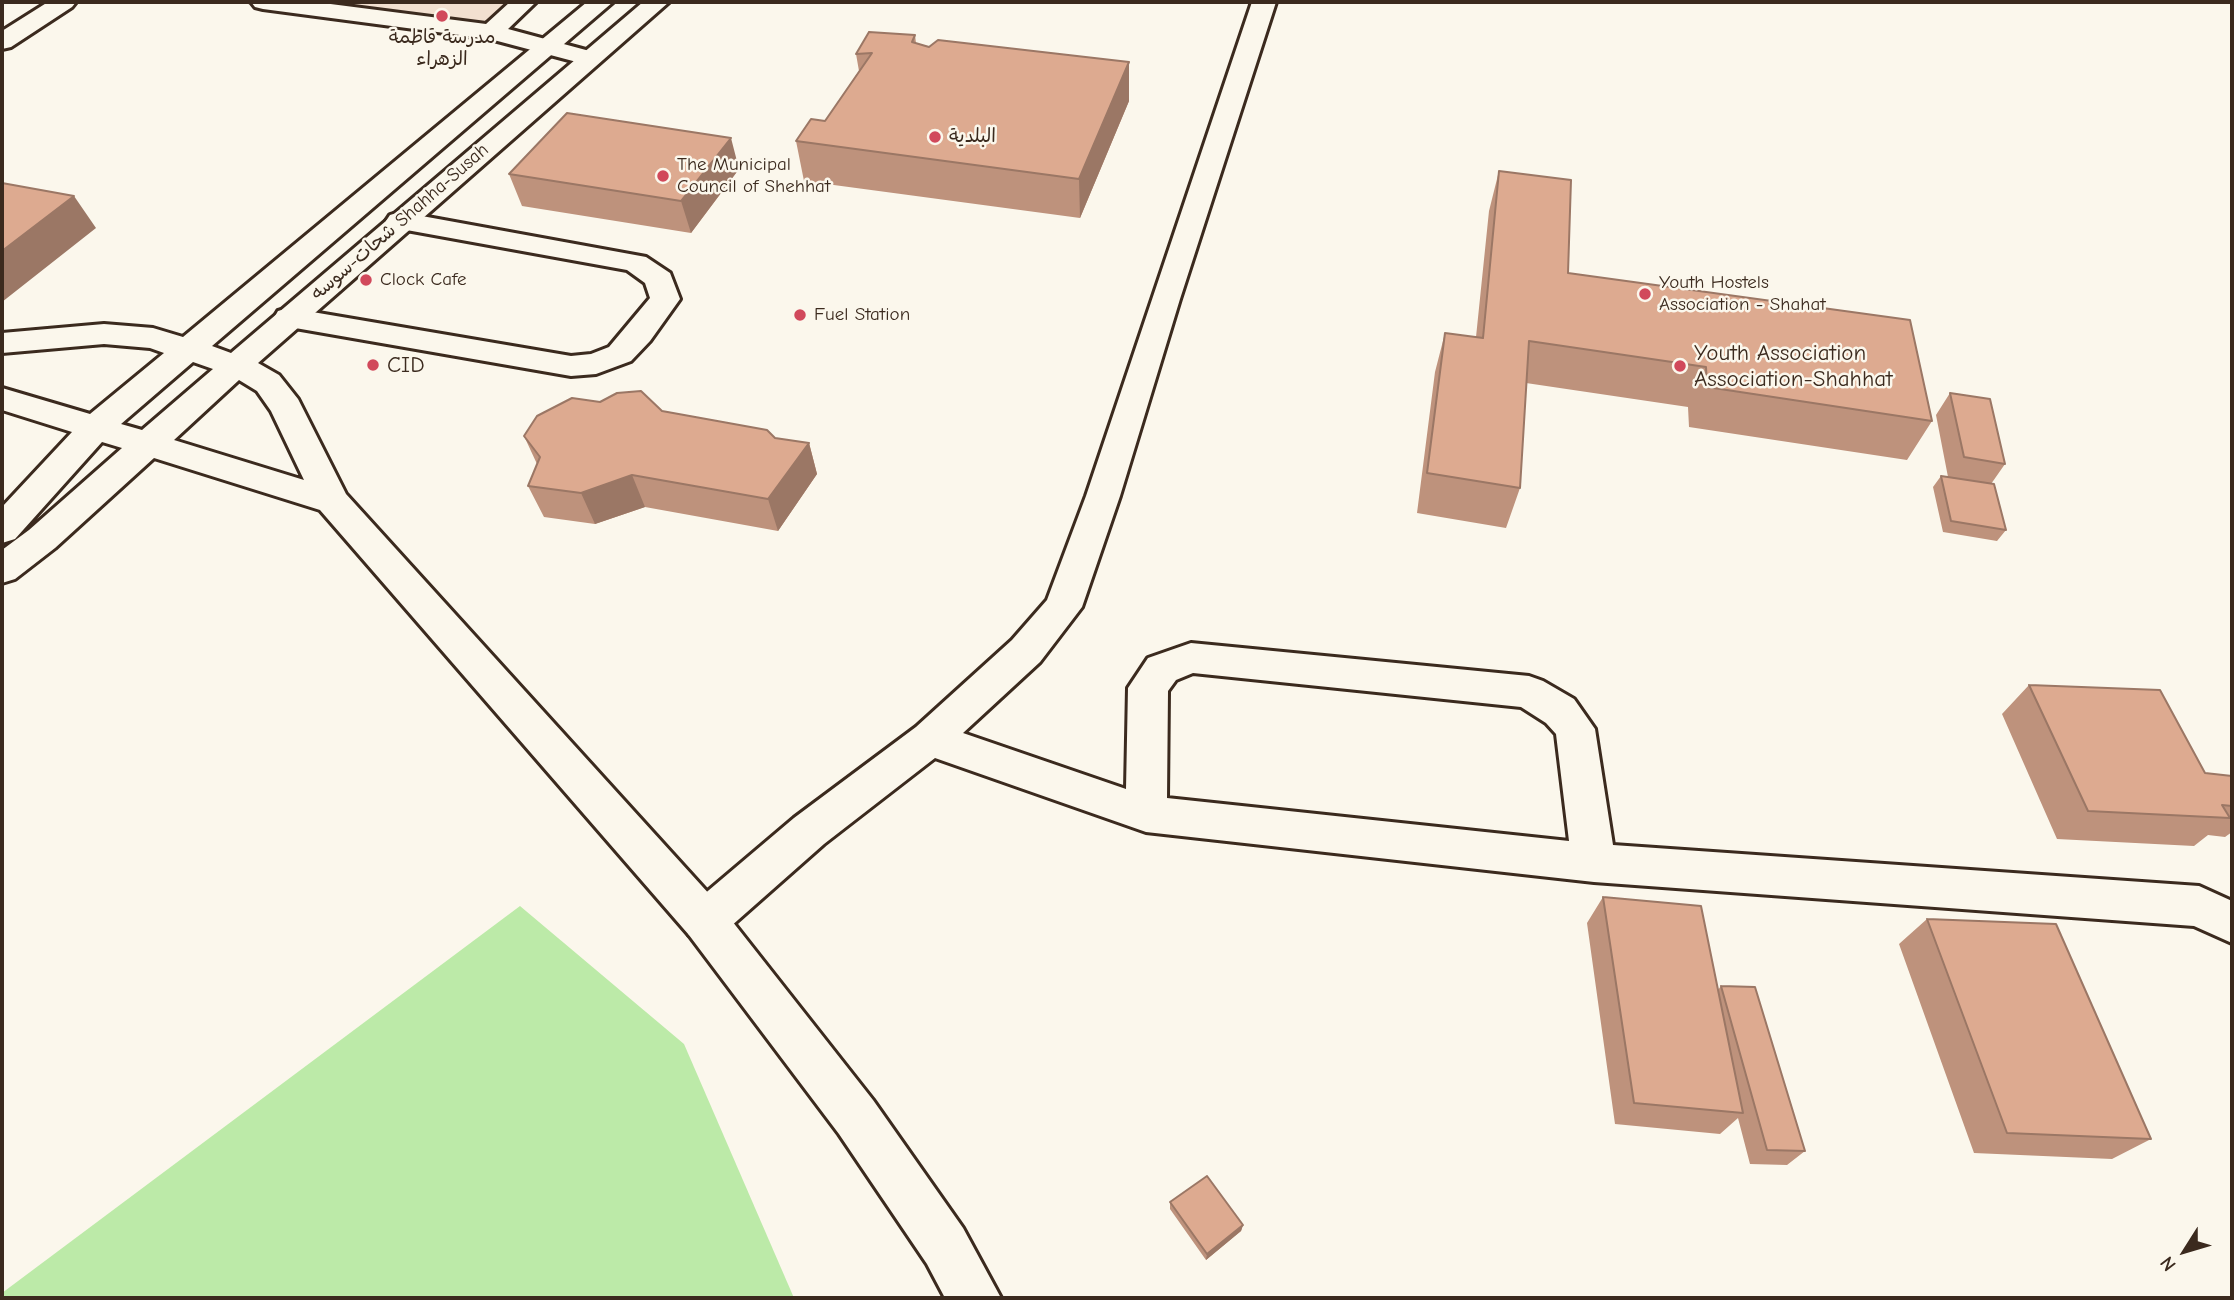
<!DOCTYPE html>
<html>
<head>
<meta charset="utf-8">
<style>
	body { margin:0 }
	#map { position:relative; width:2234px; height:1300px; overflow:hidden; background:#fbf7ec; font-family:"Comic Neue",sans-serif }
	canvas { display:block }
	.frame { position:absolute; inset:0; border:4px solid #3b2a1e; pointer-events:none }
	.north { position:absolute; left:2150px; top:1216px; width:70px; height:70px; -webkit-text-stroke:5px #fbf7ec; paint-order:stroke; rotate:233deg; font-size:19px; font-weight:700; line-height:28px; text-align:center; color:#3b2a1e }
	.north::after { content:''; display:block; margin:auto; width:24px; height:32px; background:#3b2a1e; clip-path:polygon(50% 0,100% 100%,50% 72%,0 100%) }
</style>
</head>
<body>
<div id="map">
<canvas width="2234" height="1300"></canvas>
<div class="frame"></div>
<div class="north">N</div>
</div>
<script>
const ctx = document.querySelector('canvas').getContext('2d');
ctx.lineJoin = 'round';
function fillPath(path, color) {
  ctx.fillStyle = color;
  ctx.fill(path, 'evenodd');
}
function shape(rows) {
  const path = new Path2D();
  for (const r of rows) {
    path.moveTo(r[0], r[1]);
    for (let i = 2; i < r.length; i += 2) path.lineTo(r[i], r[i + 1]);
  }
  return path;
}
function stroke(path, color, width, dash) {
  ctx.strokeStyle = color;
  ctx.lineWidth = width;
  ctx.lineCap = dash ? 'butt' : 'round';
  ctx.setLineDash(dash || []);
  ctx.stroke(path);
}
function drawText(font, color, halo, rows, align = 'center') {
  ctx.font = font + ' "Comic Neue","Playpen Sans Arabic",sans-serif';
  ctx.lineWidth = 5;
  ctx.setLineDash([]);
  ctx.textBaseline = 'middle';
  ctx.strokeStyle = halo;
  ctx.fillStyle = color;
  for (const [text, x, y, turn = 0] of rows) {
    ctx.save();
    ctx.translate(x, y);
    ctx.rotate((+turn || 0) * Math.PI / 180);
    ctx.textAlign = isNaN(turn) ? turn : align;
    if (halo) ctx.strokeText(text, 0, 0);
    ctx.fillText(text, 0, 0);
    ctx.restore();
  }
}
const built = shape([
	[278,2,518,2,486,31]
]);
const green = shape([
	[520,906,684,1044,794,1298,2,1298,2,1293]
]);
const minor = shape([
	[48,2,76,2,72,7,11,47,2,49,2,31,48,2],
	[251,2,315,2,486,24,510,2,536,2,508,29,597,53,600,58,597,63,588,65,490,39,263,9,255,7,251,2],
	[1252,2,1276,2,1180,299,1120,496,1082,607,1040,662,963,733,1126,789,1128,688,1148,658,1191,643,1529,676,1543,681,1574,699,1595,729,1613,845,2199,886,2232,901,2232,943,2194,926,1594,882,1146,832,935,758,824,844,721,935,705,941,689,935,683,921,689,907,794,818,916,727,1012,640,1047,600,1086,496,1252,2],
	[1193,673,1521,707,1546,723,1556,734,1569,841,1167,798,1168,691,1176,680,1193,673],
	[400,212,646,257,670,273,680,299,650,341,631,361,596,374,571,376,278,325,274,318,278,311,289,308,571,356,591,354,609,347,650,298,645,283,627,270,390,227,386,221,390,215,400,212]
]);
const major = shape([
	[587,2,613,2,212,346,231,353,643,2,669,2,258,363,279,375,298,399,346,494,721,907,873,1100,963,1228,1001,1298,945,1298,927,1264,839,1134,689,935,320,510,154,458,55,548,15,579,2,583,2,550,29,530,122,448,102,442,15,539,2,543,2,507,72,432,2,410,2,388,90,414,164,353,150,348,104,344,2,353,2,333,104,324,153,328,183,337,587,2],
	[193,362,213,369,142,430,121,424,193,362],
	[239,380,257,391,271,411,304,480,174,440,239,380]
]);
const wall = shape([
	[915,35,916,43,1129,101,1080,218,804,181,796,141,825,121,859,71,856,54],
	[739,169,691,233,522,206,509,174],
	[1499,171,1568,273,1932,421,1907,460,1689,427,1688,407,1526,383,1520,488,1506,528,1417,513,1435,372,1445,333,1476,337,1489,211],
	[1950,393,2005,464,1991,484,2006,530,1997,541,1943,532,1933,487,1941,476,1948,477,1936,415],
	[662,411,775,438,809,443,817,474,778,531,645,507,595,524,544,517,528,486,537,464,524,436],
	[2029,685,2205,773,2232,776,2232,832,2225,837,2208,835,2194,846,2057,839,2002,714],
	[1603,897,1718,990,1721,986,1805,1151,1787,1165,1750,1164,1738,1118,1720,1134,1615,1124,1587,923],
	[1927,919,2151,1139,2112,1159,1974,1153,1899,944],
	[1170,1202,1243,1225,1241,1231,1206,1260,1170,1209]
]);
const shadedWall = shape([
	[1129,62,1129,101,1080,218,1079,179],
	[731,138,739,169,691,233,681,201],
	[74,196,96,228,2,302,2,251],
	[809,443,817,474,778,531,768,499],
	[632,475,645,507,595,524,581,493],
	[1243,1225,1241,1231,1206,1260,1207,1254]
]);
const building = shape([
	[869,32,915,35,912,42,929,47,938,40,1129,62,1079,179,796,141,811,119,825,121,872,53,856,54,869,32],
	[567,113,731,138,681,201,509,174,567,113],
	[1499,171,1571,180,1568,273,1910,320,1932,421,1707,387,1706,367,1529,341,1520,488,1427,473,1445,333,1483,338,1499,171],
	[2,183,74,196,2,251,2,183],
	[641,391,662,411,767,430,775,438,809,443,768,499,632,475,581,493,528,486,540,457,524,436,537,416,572,398,600,402,617,393,641,391],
	[1950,393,1990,399,2005,464,1964,457,1950,393],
	[1941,476,1994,484,2006,530,1951,521,1941,476],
	[2029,685,2160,690,2205,773,2232,776,2232,806,2222,805,2230,818,2088,811,2029,685],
	[1603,897,1701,906,1743,1113,1634,1103,1603,897],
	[1927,919,2056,924,2151,1139,2007,1133,1927,919],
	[1721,986,1755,987,1805,1151,1767,1150,1721,986],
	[1207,1176,1243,1225,1207,1254,1170,1202,1207,1176]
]);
const markers = [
	[442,16,7,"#d1495b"],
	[935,137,7,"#d1495b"],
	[663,176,7,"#d1495b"],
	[366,280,7,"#d1495b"],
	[1645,294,7,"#d1495b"],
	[800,315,7,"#d1495b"],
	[373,365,7,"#d1495b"],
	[1680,366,7,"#d1495b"]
];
const farPoinames = [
	["مدرسة قاطمة",442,38,"center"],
	["الزهراء",442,60,"center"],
	["البلدية",949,137],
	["The Municipal",677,165],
	["Council of Shehhat",677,187],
	["Clock Cafe",380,280],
	["Youth Hostels",1659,283],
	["Association - Shahat",1659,305],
	["Fuel Station",814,315]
];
const farStreetnames = [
	["شحات-سوسه Shahha-Susah",400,222,-41]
];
const poiNames = [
	["Youth Association",1694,353],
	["Association-Shahhat",1694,379],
	["CID",387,365]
];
fillPath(built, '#f2e0d0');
fillPath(green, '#bceaa8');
stroke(minor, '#3b2a1e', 6);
stroke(major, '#3b2a1e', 6);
fillPath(minor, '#fbf7ec');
fillPath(major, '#fbf7ec');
fillPath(wall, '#be927c');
fillPath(shadedWall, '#9b7765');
fillPath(building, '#ddaa90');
stroke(building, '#9b7765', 2);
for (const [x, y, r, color] of markers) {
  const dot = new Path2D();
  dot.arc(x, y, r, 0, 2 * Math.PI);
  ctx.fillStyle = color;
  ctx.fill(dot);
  stroke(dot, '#fbf7ec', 2.5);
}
drawText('19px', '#3b2a1e', '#fbf7ec', farPoinames, 'left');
drawText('19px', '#3b2a1e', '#fbf7ec', farStreetnames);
drawText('23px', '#3b2a1e', '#fbf7ec', poiNames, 'left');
</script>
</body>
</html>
